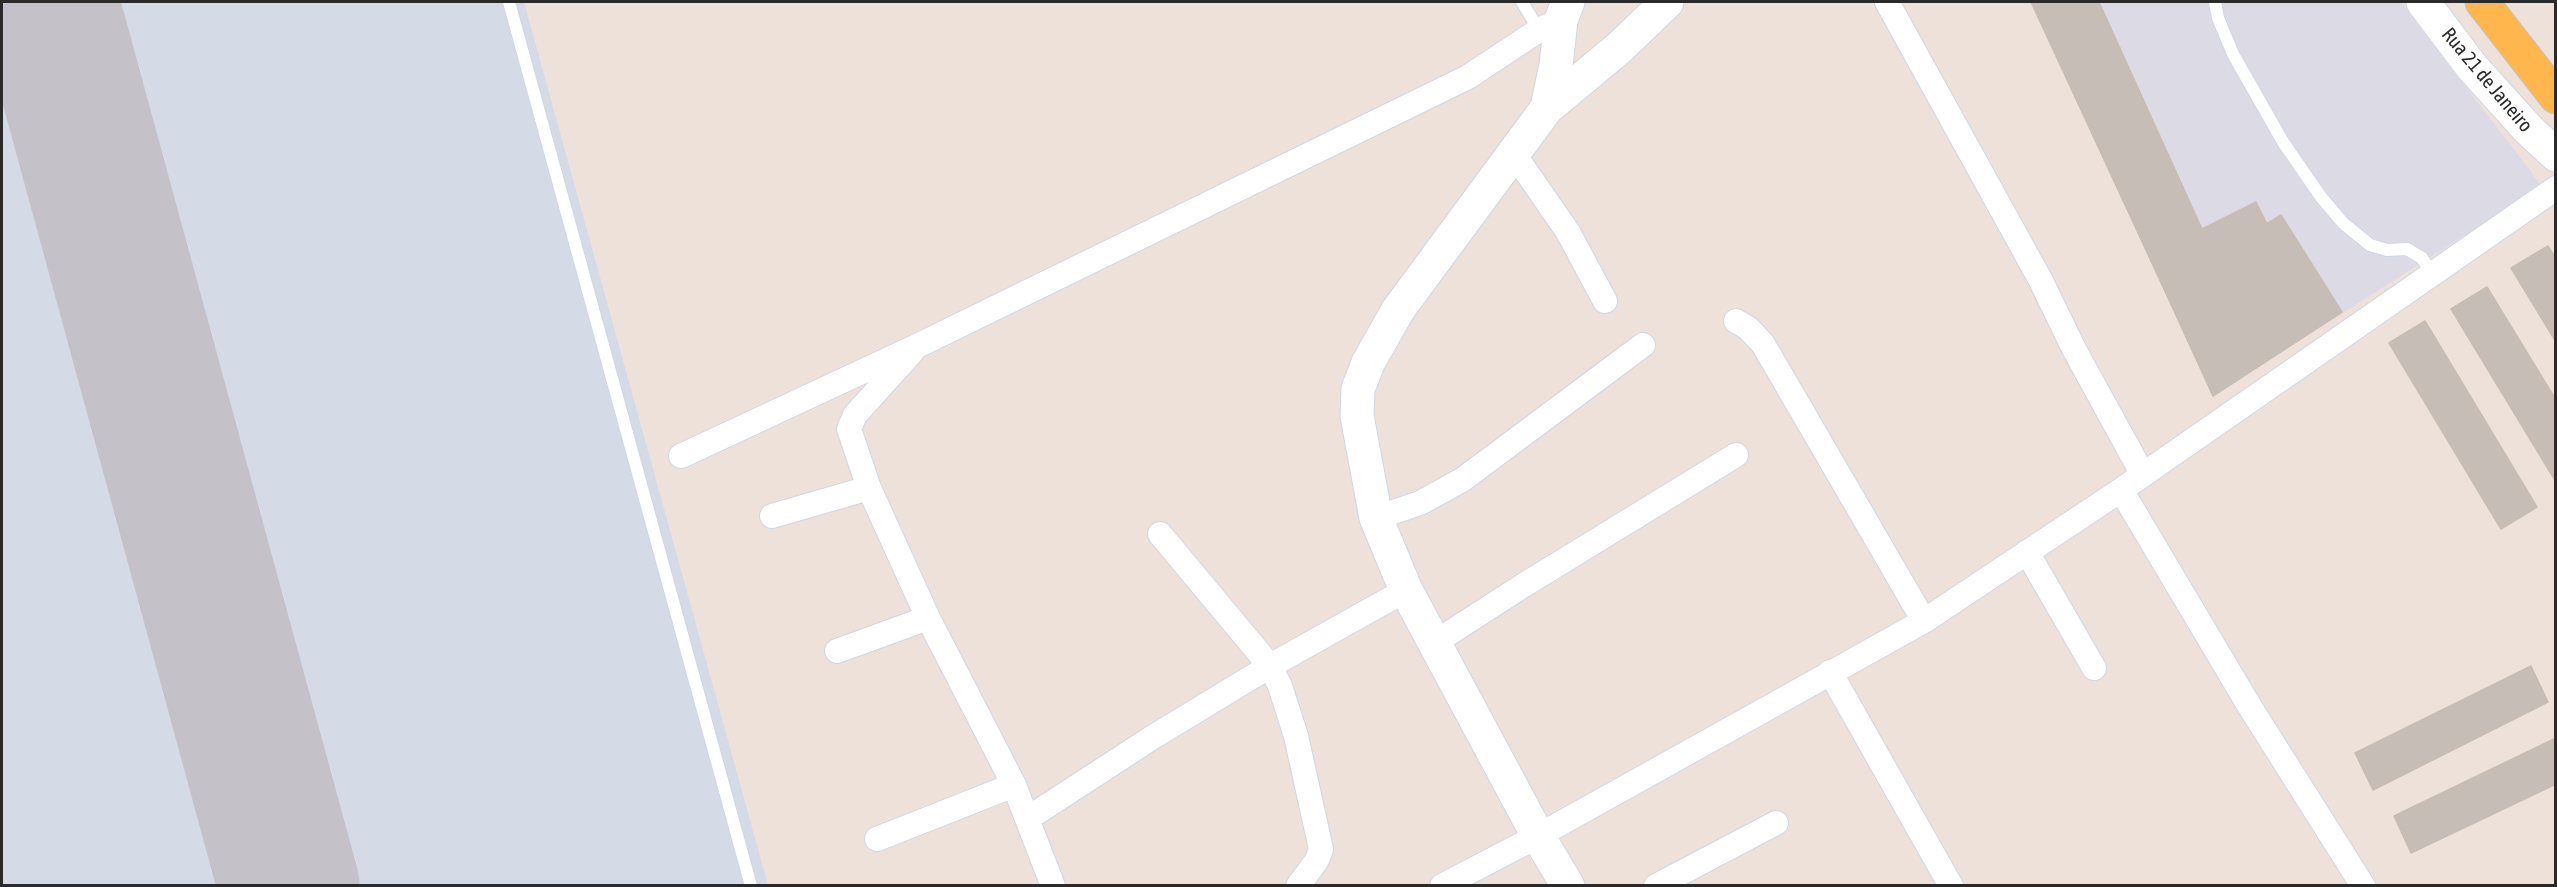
<!DOCTYPE html>
<html>
<head>
<meta charset="utf-8">
<style>
	body { margin:0 }
	#map { position:relative; width:2557px; height:887px; overflow:hidden; background:#ede1da; font-family:"Asap Condensed",sans-serif }
	canvas { display:block }
	.frame { position:absolute; inset:0; border:3px solid #2a2a2a; pointer-events:none }
</style>
</head>
<body>
<div id="map">
<canvas width="2557" height="887"></canvas>
<div class="frame"></div>
</div>
<script>
const ctx = document.querySelector('canvas').getContext('2d');
ctx.lineJoin = 'round';
function fillPath(path, color) {
  ctx.fillStyle = color;
  ctx.fill(path, 'evenodd');
}
function shape(rows) {
  const path = new Path2D();
  for (const r of rows) {
    path.moveTo(r[0], r[1]);
    for (let i = 2; i < r.length; i += 2) path.lineTo(r[i], r[i + 1]);
  }
  return path;
}
function stroke(path, color, width, dash) {
  ctx.strokeStyle = color;
  ctx.lineWidth = width;
  ctx.lineCap = dash ? 'butt' : 'round';
  ctx.setLineDash(dash || []);
  ctx.stroke(path);
}
function drawText(font, color, halo, rows, align = 'center') {
  ctx.font = font + ' "Asap Condensed",sans-serif';
  ctx.lineWidth = 4.5;
  ctx.setLineDash([]);
  ctx.textBaseline = 'middle';
  ctx.strokeStyle = halo;
  ctx.fillStyle = color;
  for (const [text, x, y, turn = 0] of rows) {
    ctx.save();
    ctx.translate(x, y);
    ctx.rotate((+turn || 0) * Math.PI / 180);
    ctx.textAlign = isNaN(turn) ? turn : align;
    if (halo) ctx.strokeText(text, 0, 0);
    ctx.fillText(text, 0, 0);
    ctx.restore();
  }
}
const industrial = shape([
	[2031,2,2401,2,2542,186,2213,396]
]);
const airport = shape([
	[2,2,524,2,768,885,2,886]
]);
const runway = shape([
	[48,2,289,886]
]);
const building = shape([
	[2031,2,2099,2,2202,229,2256,202,2267,224,2163,287,2031,2],
	[2281,215,2342,312,2213,396,2163,287,2281,215],
	[2548,246,2556,259,2556,342,2511,268,2548,246],
	[2487,287,2556,400,2556,482,2451,309,2487,287],
	[2425,321,2537,507,2501,529,2389,343,2425,321],
	[2531,666,2548,702,2373,790,2355,753,2531,666],
	[2556,738,2556,784,2411,853,2394,816,2556,738]
]);
const lane = shape([
	[509,2,751,886],
	[1522,2,1539,30],
	[2215,2,2218,18,2233,54,2283,142,2321,197,2343,223,2370,245,2387,250,2407,249,2422,258,2432,274]
]);
const street = shape([
	[1887,2,2040,279,2074,349,2143,475],
	[1514,154,1568,232,1605,301],
	[1736,321,1748,328,1763,344,1924,621],
	[912,352,855,415,849,429,869,488,928,618,1014,785,1053,886],
	[681,456,915,347,1468,77,1539,30,1561,20],
	[2121,490,2250,707,2363,886],
	[772,516,869,488],
	[1376,518,1420,503,1462,480,1643,345],
	[1160,534,1270,666,1280,686,1296,736,1321,849,1317,860,1298,886],
	[2027,552,2094,668],
	[1434,643,1524,585,1736,455],
	[837,651,928,618],
	[1830,672,1951,886],
	[1027,819,1153,737,1270,666,1406,590],
	[877,839,1014,785],
	[1442,886,1538,836,1924,621,2121,490,2556,188],
	[1656,886,1776,823]
]);
const secondary = shape([
	[2423,2,2472,67,2529,130,2556,155],
	[1547,108,1556,65,1561,20,1568,2],
	[1568,886,1538,836,1406,590,1376,518,1357,416,1358,389,1368,363,1398,310,1547,108,1619,48,1667,2]
]);
const primary = shape([
	[2482,2,2556,97]
]);
const streetNames = [
	["Rua 21 de Janeiro",2487,80,50]
];
fillPath(industrial, '#dcdbe5');
fillPath(airport, '#d5dbe6');
stroke(runway, '#c4c2c8', 141);
fillPath(building, '#c5bdb6');
stroke(building, '#c9bdb3', 1.5);
stroke(lane, '#cfd7e4', 14);
stroke(street, '#cfd7e4', 26);
stroke(secondary, '#cfd7e4', 35);
stroke(primary, '#c3c3c3', 35);
stroke(lane, '#fff', 12);
stroke(street, '#fff', 24);
stroke(secondary, '#fff', 33);
stroke(primary, '#ffb64d', 33);
drawText('20px', '#2a2a2a', '#fff', streetNames);
</script>
</body>
</html>
